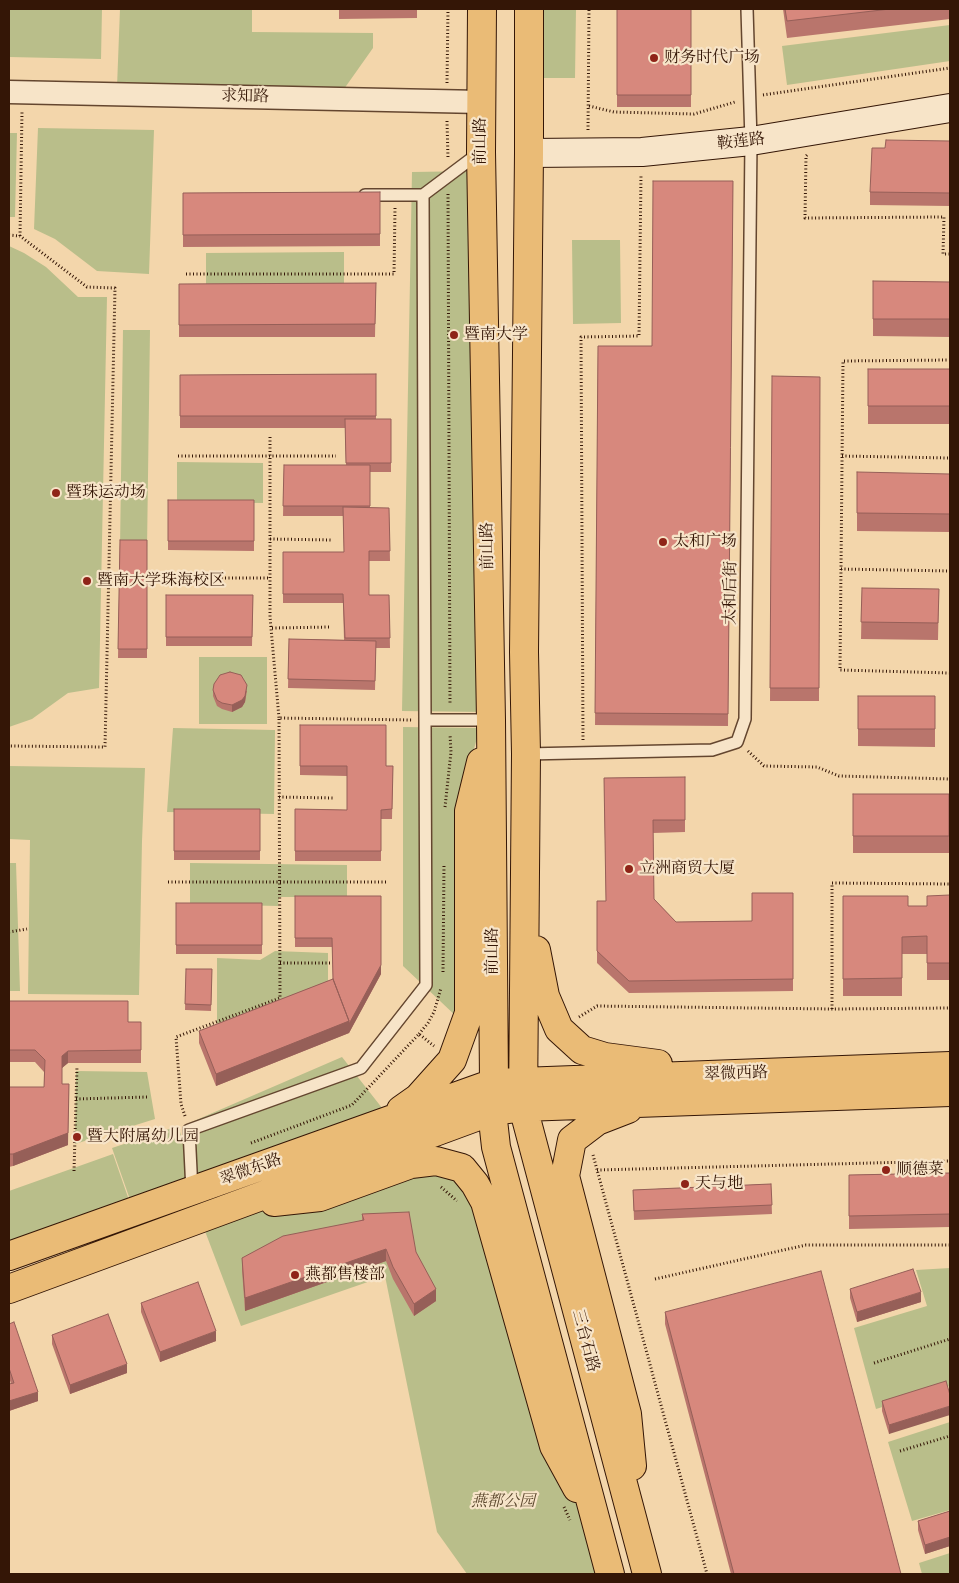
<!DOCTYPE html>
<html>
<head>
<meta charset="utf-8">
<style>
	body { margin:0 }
	#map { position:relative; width:959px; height:1583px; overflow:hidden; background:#f3d6ab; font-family:"IM FELL French Canon",serif }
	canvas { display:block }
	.frame { position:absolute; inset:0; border:10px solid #341606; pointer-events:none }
</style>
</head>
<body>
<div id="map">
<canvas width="959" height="1583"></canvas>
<div class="frame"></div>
</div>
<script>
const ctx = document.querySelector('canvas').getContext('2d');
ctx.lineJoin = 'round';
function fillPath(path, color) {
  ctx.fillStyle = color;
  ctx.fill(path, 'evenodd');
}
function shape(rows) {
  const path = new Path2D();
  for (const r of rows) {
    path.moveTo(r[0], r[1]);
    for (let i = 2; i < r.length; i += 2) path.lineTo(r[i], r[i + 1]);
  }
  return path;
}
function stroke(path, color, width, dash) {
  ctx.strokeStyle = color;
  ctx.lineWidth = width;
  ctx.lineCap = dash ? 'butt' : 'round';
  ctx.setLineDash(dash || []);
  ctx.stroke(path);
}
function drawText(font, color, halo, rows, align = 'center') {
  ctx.font = font + ' "IM FELL French Canon","Noto Serif SC",serif';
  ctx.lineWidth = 4.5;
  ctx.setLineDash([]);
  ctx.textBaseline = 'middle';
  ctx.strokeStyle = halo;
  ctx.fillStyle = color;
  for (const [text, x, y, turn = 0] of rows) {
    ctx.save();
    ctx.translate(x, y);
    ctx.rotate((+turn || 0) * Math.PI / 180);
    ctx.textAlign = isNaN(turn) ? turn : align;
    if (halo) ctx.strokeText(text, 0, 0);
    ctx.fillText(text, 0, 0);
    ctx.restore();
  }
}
const green = shape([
	[9,9,102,9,101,59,9,57],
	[120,9,252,9,252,32,373,33,373,48,344,89,117,87],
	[542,9,576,9,575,78,541,78],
	[950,25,950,61,787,85,782,46],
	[38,128,154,130,149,274,97,271,55,239,34,229],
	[9,133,17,133,15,217,9,217],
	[476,171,485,712,402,711,412,172],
	[572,240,620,240,621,323,573,324],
	[9,246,24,253,46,267,78,297,107,297,99,688,68,693,32,719,9,727],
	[344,252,344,290,206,290,206,253],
	[123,330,150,330,147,549,120,549],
	[177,462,263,463,263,503,177,502],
	[199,657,267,657,267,724,199,724],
	[403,727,480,728,458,804,458,1018,403,966],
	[173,728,275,730,274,814,167,812],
	[9,766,145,768,142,841,139,995,28,994,30,840,9,839],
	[9,863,16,863,20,991,9,991],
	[190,863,347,865,347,897,279,897,278,906,190,904],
	[275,951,328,953,328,988,217,1030,217,958,260,960],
	[342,1057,386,1113,134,1211,112,1148,178,1126,197,1181,187,1124],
	[76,1071,147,1072,155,1119,75,1144],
	[113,1154,130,1203,9,1246,9,1191],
	[411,1164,461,1168,610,1574,467,1574,437,1532,385,1276,241,1326,200,1218],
	[950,1268,950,1386,876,1409,854,1328,927,1306,916,1270],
	[950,1422,950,1510,912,1521,888,1442],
	[950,1553,950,1574,922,1574,919,1563]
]);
const path = shape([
	[447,83,448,9],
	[763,95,950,68],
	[589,106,614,112,694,114,735,102],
	[447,121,448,158],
	[588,130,589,9],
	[807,155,806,156,805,218,944,217,943,254,950,254],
	[448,194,450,705],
	[9,235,20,236,87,287,115,288,105,747,9,746],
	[20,236,22,111],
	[186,274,394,274,395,208],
	[950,360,843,361,840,670,950,673],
	[270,437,270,617,279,718],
	[178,456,336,456],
	[842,456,950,458],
	[270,539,333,540],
	[841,569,950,571],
	[176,578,270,578],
	[272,628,331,627],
	[583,740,581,337,639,336,641,174],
	[748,751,764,766,817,767,839,776,950,779],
	[279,797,333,798],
	[445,807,451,752,450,734],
	[168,882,388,882],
	[9,932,27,929],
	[280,963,330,963],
	[443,972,444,864],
	[832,1009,832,883,950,884],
	[579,1017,597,1006,832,1009,950,1008],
	[419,1034,428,1023,434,1012,441,988],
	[76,1099,147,1097],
	[185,1116,181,1104,176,1037,280,998,279,718,412,720],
	[251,1143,352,1105,419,1034,434,1046],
	[593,1155,707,1574],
	[597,1170,950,1161],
	[74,1171,77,1066],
	[441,1187,457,1201],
	[655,1279,806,1245,950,1245],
	[874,1363,950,1339],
	[900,1451,950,1436],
	[564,1507,570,1520]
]);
const lane = shape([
	[365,195,423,195],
	[425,720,491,720],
	[526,754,712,750,737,742,745,719,751,141,747,9],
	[192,1191,189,1130,361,1068,426,985,423,195,479,153]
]);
const street = shape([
	[9,92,481,102]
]);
const secondary = shape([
	[529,153,642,152,751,141,950,108]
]);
const primary = shape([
	[482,9,481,152,491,720,494,1083,492,1111,496,1147,610,1574],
	[529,9,529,153,524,652,526,754,523,1107,647,1574],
	[536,950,545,996,559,1029,582,1050,605,1057,658,1064],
	[628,1109,597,1121,572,1140,565,1176,627,1414,632,1466],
	[401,1110,418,1098,452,1060,469,1013,469,811,481,762],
	[274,1202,320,1197,411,1164,436,1161,462,1168,475,1184,485,1202,554,1446,577,1488],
	[9,1256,494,1083,950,1066],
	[9,1289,492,1111,523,1107,950,1092]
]);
const wall = shape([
	[339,9,417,9,417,18,339,19],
	[617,9,691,9,691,107,617,107],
	[783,9,950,9,950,19,787,38],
	[950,141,950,206,870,205,870,192,885,148],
	[733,181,728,726,595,725,598,346,652,346],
	[380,192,380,246,183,247,183,193],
	[873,281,950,282,950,337,873,336],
	[376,283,375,337,179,337,179,284],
	[868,369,950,369,950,424,868,424],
	[376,374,376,419,391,419,391,472,370,472,370,508,389,508,390,561,369,561,369,595,389,595,390,648,376,648,375,690,288,688,289,639,344,640,343,603,283,603,283,552,344,552,343,516,283,516,284,465,346,465,345,428,180,428,180,375],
	[772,376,820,377,819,701,770,701],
	[950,474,950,532,857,531,857,513],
	[168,500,254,500,254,551,168,550],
	[120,540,147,540,147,658,118,658],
	[862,588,939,589,938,640,861,639],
	[166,595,253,595,252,646,166,646],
	[213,690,247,691,245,702,242,707,232,712,222,709,217,706,213,696],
	[858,696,935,696,935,747,858,746],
	[300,725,386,766,393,766,392,819,381,819,381,861,295,861,295,809,347,810,347,776,300,775],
	[685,777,685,832,653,833,654,899,676,922,752,921,793,893,793,991,629,993,597,963,597,901,606,901,604,778],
	[853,794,949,794,949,853,853,853],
	[174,809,260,809,260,860,174,860],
	[950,895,950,980,927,980,927,954,902,954,902,996,843,996,843,896,908,906,927,906],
	[295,896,381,974,349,1033,216,1086,199,1043,199,1031,333,979,332,947,295,947],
	[176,903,262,903,262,954,176,954],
	[186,969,212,969,211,1011,185,1010],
	[9,1001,128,1022,141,1022,141,1063,68,1063,62,1068,62,1084,68,1145,13,1166,9,1167,9,1087,44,1087,44,1072,35,1062,9,1062],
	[950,1173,950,1227,849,1229,849,1175],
	[771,1184,772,1214,634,1220,633,1190],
	[362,1214,416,1252,436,1301,414,1316,393,1279,386,1261,245,1311,242,1270,242,1258,362,1220],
	[850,1289,921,1302,857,1322,850,1298],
	[141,1303,216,1341,160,1362,141,1312],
	[665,1312,901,1574,731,1574,665,1324],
	[9,1324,38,1401,9,1411,9,1384,11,1384,9,1377],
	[52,1335,127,1373,70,1394,52,1344],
	[950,1395,889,1434,882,1411,882,1401],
	[950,1511,950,1546,925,1554,918,1530,918,1521]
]);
const shadedWall = shape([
	[247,685,245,702,242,707,232,712,232,705],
	[381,965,381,974,349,1033,216,1086,216,1074],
	[68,1051,68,1063,62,1068,62,1056],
	[69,1084,68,1145,13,1166,13,1154],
	[386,1249,386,1261,245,1311,245,1298],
	[436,1289,436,1301,414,1316,414,1304],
	[921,1292,921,1302,857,1322,857,1312],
	[216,1331,216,1341,160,1362,160,1352],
	[127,1364,127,1373,70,1394,70,1385],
	[38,1392,38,1401,9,1411,9,1401],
	[950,1406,950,1415,889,1434,889,1425],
	[950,1537,950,1546,925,1554,925,1545]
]);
const building = shape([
	[617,9,691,9,691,95,617,95,617,9],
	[785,9,890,9,787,21,785,9],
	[886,140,950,141,950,193,870,192,872,148,885,148,886,140],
	[653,181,733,181,728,714,595,713,598,346,652,346,653,181],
	[380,192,380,234,183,235,183,193,380,192],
	[873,281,950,282,950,319,873,319,873,281],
	[376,283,375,324,179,325,179,284,376,283],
	[868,369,950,369,950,406,868,406,868,369],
	[376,374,376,416,180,416,180,375,376,374],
	[772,376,820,377,819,688,770,688,772,376],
	[345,419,391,419,391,463,346,463,345,419],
	[284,465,370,465,370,506,283,506,284,465],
	[857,472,950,474,950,514,857,513,857,472],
	[168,500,254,500,254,541,168,541,168,500],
	[343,507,389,508,390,551,369,551,369,595,389,595,390,638,345,638,343,594,283,594,283,552,344,552,343,507],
	[120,540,147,540,147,649,118,649,120,540],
	[862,588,939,589,938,623,861,622,862,588],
	[166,595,253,595,252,637,166,637,166,595],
	[289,639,376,641,375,681,288,679,289,639],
	[230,672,241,675,247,685,245,696,242,700,232,705,222,703,217,700,213,690,214,684,220,675,230,672],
	[858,696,935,696,935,729,858,729,858,696],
	[300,725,386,725,386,766,393,766,392,809,381,810,381,851,295,851,295,809,347,810,347,766,300,766,300,725],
	[685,777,685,820,653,820,654,899,676,922,752,921,752,893,793,893,793,979,629,981,597,951,597,901,606,901,604,778,685,777],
	[853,794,949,794,949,836,853,836,853,794],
	[174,809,260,809,260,851,174,851,174,809],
	[950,895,950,963,927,963,927,936,902,937,902,978,843,979,843,896,908,896,908,906,927,906,927,896,950,895],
	[295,896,381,896,381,965,349,1024,349,1021,333,979,332,938,295,938,295,896],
	[176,903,262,903,262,945,176,945,176,903],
	[186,969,212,969,211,1005,185,1004,186,969],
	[333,979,349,1021,216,1074,199,1031,333,979],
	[9,1001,128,1001,128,1022,141,1022,141,1050,68,1051,62,1056,62,1084,69,1084,68,1133,13,1154,9,1154,9,1087,44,1087,45,1060,35,1050,9,1050,9,1001],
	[950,1173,950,1214,849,1216,849,1175,950,1173],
	[771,1184,772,1205,634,1211,633,1190,771,1184],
	[409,1212,416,1252,436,1289,414,1304,393,1267,386,1249,245,1298,242,1258,283,1236,364,1220,362,1214,409,1212],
	[913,1269,921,1292,857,1312,850,1289,913,1269],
	[821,1271,901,1574,734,1574,665,1312,821,1271],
	[198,1282,216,1331,160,1352,141,1303,198,1282],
	[108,1314,127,1364,70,1385,52,1335,108,1314],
	[14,1322,38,1392,9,1401,9,1384,14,1383,9,1368,9,1324,14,1322],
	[946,1381,950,1395,950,1406,889,1425,882,1401,946,1381],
	[950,1511,950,1537,925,1545,918,1521,950,1511]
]);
const markers = [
	[654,58,5,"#8f2418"],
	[454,335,5,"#8f2418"],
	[56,493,5,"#8f2418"],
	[663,542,5,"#8f2418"],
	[87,581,5,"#8f2418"],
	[629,869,5,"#8f2418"],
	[77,1137,5,"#8f2418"],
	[886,1170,5,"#8f2418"],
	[685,1184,5,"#8f2418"],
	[295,1275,5,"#8f2418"]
];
const poiNames = [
	["财务时代广场",664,58],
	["暨南大学",464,335],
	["暨珠运动场",66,493],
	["太和广场",673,542],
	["暨南大学珠海校区",97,581],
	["立洲商贸大厦",639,869],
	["暨大附属幼儿园",87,1137],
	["顺德菜",896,1170],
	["天与地",695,1184],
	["燕都售楼部",305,1275]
];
const streetNames = [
	["求知路",245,97,1],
	["前山路",481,141,-90],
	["鞍莲路",741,142,-7],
	["前山路",488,546,-91],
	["太和后街",731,593,-89],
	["前山路",493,951,-90],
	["翠微西路",736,1074,-2],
	["翠微东路",251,1170,-20],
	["三台石路",585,1341,75]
];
const parkNames = [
	["燕都公园",503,1502]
];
fillPath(green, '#b9be8a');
stroke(lane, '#64462f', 14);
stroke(street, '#64462f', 25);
stroke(secondary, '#341606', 30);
stroke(primary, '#341606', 30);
stroke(path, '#341606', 3, [1, 2.5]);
stroke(lane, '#f7e4c8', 11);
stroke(street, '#f7e4c8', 22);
stroke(secondary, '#f7e4c8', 28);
stroke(primary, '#eabb76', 28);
fillPath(wall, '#b9756c');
fillPath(shadedWall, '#965f58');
fillPath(building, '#d7887d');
stroke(building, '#965f58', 1);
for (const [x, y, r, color] of markers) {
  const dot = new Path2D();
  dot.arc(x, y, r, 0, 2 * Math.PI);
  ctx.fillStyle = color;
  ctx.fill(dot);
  stroke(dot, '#f7e4c8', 2);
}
drawText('16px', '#341606', '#f7e4c8', poiNames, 'left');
drawText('16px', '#341606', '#f7e4c8', streetNames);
drawText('italic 16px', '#5c482e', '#f7e4c8', parkNames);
</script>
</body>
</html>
